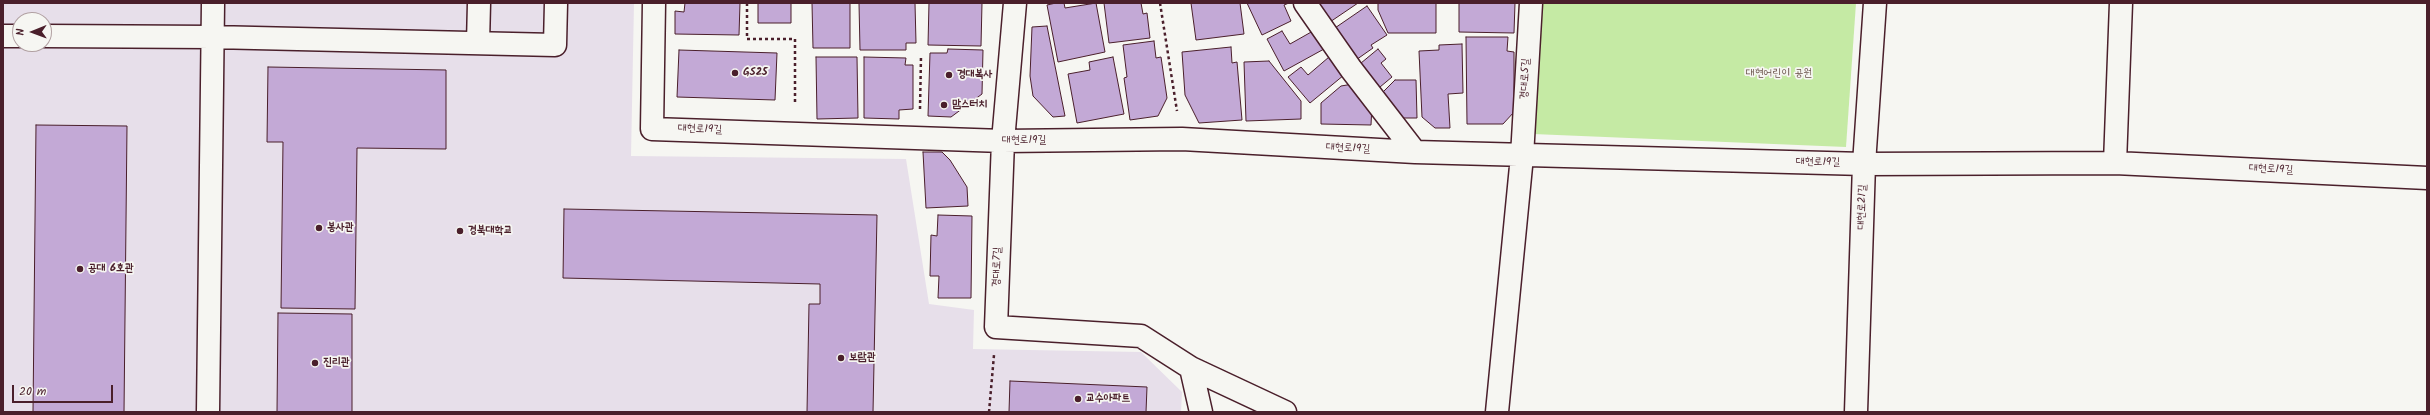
<!DOCTYPE html>
<html>
<head>
<meta charset="utf-8">
<style>
	body { margin:0 }
	#map { position:relative; width:2430px; height:415px; overflow:hidden; background:#f6f6f2; font-family:Kalam,sans-serif }
	canvas { display:block }
	.frame { position:absolute; inset:0; border:4px solid #4a1f2b; pointer-events:none }
	.north { position:absolute; left:12px; top:12px; width:40px; height:40px; box-sizing:border-box; background:#f6f6f2; border:1px solid #b1a0a2; border-radius:50%; rotate:269deg; font-size:11px; font-weight:700; line-height:16px; text-align:center; color:#4a1f2b }
	.north::after { content:''; display:block; margin:auto; width:14px; height:18px; background:#4a1f2b; clip-path:polygon(50% 0,100% 100%,50% 72%,0 100%) }
	.scale { position:absolute; left:12px; top:385px; width:101px; height:18px; box-sizing:border-box; border:2px solid #4a1f2b; border-top:0; padding-left:5px; font-size:12px; line-height:14px; white-space:nowrap; color:#4a1f2b; -webkit-text-stroke:3px #f6f6f2; paint-order:stroke }
</style>
</head>
<body>
<div id="map">
<canvas width="2430" height="415"></canvas>
<div class="frame"></div>
<div class="north">N</div>
<div class="scale">20 m</div>
</div>
<script>
const ctx = document.querySelector('canvas').getContext('2d');
ctx.lineJoin = 'round';
function fillPath(path, color) {
  ctx.fillStyle = color;
  ctx.fill(path, 'evenodd');
}
function shape(rows) {
  const path = new Path2D();
  for (const r of rows) {
    path.moveTo(r[0], r[1]);
    for (let i = 2; i < r.length; i += 2) path.lineTo(r[i], r[i + 1]);
  }
  return path;
}
function stroke(path, color, width, dash) {
  ctx.strokeStyle = color;
  ctx.lineWidth = width;
  ctx.lineCap = dash ? 'butt' : 'round';
  ctx.setLineDash(dash || []);
  ctx.stroke(path);
}
function drawText(font, color, halo, rows, align = 'center') {
  ctx.font = font + ' Kalam,"Poor Story",sans-serif';
  ctx.lineWidth = 3.5;
  ctx.setLineDash([]);
  ctx.textBaseline = 'middle';
  ctx.strokeStyle = halo;
  ctx.fillStyle = color;
  for (const [text, x, y, turn = 0] of rows) {
    ctx.save();
    ctx.translate(x, y);
    ctx.rotate((+turn || 0) * Math.PI / 180);
    ctx.textAlign = isNaN(turn) ? turn : align;
    if (halo) ctx.strokeText(text, 0, 0);
    ctx.fillText(text, 0, 0);
    ctx.restore();
  }
}
const built = shape([
	[3,3,634,3,631,156,906,159,929,304,974,310,973,349,1141,352,1182,392,1181,412,3,412],
	[20,20,44,20,44,44,20,44]
]);
const green = shape([
	[1541,3,1856,3,1846,147,1533,134]
]);
const building = shape([
	[685,3,740,3,739,35,675,34,675,11,684,12,685,3],
	[758,3,791,3,791,23,758,23,758,3],
	[812,3,850,3,850,48,813,48,812,3],
	[859,3,915,3,916,43,906,43,906,50,860,50,859,3],
	[929,3,982,3,981,46,928,45,929,3],
	[1056,3,1064,3,1065,8,1096,3,1105,52,1058,62,1047,5,1056,3],
	[1104,3,1141,3,1143,14,1147,13,1150,38,1109,43,1104,3],
	[1191,3,1240,3,1244,34,1196,40,1191,3],
	[1247,3,1289,3,1284,5,1291,21,1262,35,1247,3],
	[1313,3,1358,3,1327,24,1313,3],
	[1378,3,1436,3,1436,33,1388,33,1378,10,1378,3],
	[1459,3,1515,3,1514,33,1459,32,1459,3],
	[1367,6,1387,35,1371,45,1373,48,1353,62,1332,30,1367,6],
	[1047,26,1065,116,1053,117,1033,96,1030,76,1032,27,1047,26],
	[1282,31,1290,44,1313,31,1324,49,1284,71,1267,39,1282,31],
	[1466,37,1508,37,1507,51,1514,52,1514,112,1503,124,1467,124,1466,37],
	[1154,41,1156,58,1161,57,1167,98,1158,116,1130,120,1124,78,1127,77,1123,45,1154,41],
	[1462,44,1463,93,1448,94,1450,128,1435,128,1422,117,1419,51,1439,50,1439,45,1462,44],
	[1231,47,1232,63,1237,62,1242,120,1199,123,1185,95,1182,52,1231,47],
	[948,49,983,50,982,94,951,117,928,116,930,53,947,53,948,49],
	[1378,49,1386,59,1381,63,1392,77,1374,92,1355,68,1378,49],
	[679,50,777,53,775,100,677,97,679,50],
	[816,57,857,57,858,118,817,119,816,57],
	[864,57,906,58,905,65,913,65,913,109,899,110,899,119,864,118,864,57],
	[1113,57,1124,114,1077,123,1068,74,1090,70,1089,62,1113,57],
	[1329,57,1344,75,1310,103,1288,77,1301,67,1308,75,1329,57],
	[1269,61,1301,101,1301,119,1246,121,1244,62,1269,61],
	[268,67,446,70,446,149,357,148,355,309,281,308,283,142,267,142,268,67],
	[1395,80,1416,80,1417,118,1401,118,1380,95,1395,80],
	[1353,84,1372,105,1371,125,1321,124,1321,103,1341,86,1353,84],
	[36,125,127,126,124,412,33,412,36,125],
	[923,152,942,152,950,160,967,187,968,206,926,208,923,152],
	[564,209,877,215,873,412,807,412,809,304,820,304,820,284,563,278,564,209],
	[938,215,972,216,971,298,938,298,939,276,930,276,931,235,937,236,938,215],
	[278,313,352,314,352,412,277,412,278,313],
	[1010,381,1147,387,1146,412,1009,412,1010,381]
]);
const path = shape([
	[747,3,747,39,795,39,795,105],
	[1160,3,1177,111],
	[920,109,921,56],
	[989,412,994,355]
]);
const minor = shape([
	[654,3,652,129,1003,141,1182,139,1415,152,1864,164,2115,163,2427,178],
	[1015,3,1003,141,996,327,1141,336,1191,368,1285,412],
	[1305,3,1351,69,1415,152],
	[3,36,20,36],
	[44,36,212,37,555,45,556,3],
	[478,43,479,3],
	[2115,163,2121,3],
	[1191,368,1201,412],
	[208,412,213,3],
	[1497,412,1522,156,1531,3],
	[1856,412,1864,164,1875,3]
]);
const markers = [
	[735,73,4,"#4a1f2b"],
	[949,75,4,"#4a1f2b"],
	[944,105,4,"#4a1f2b"],
	[319,228,4,"#4a1f2b"],
	[460,231,4,"#4a1f2b"],
	[80,269,4,"#4a1f2b"],
	[841,358,4,"#4a1f2b"],
	[315,363,4,"#4a1f2b"],
	[1078,399,4,"#4a1f2b"]
];
const poiNames = [
	["GS25",743,73],
	["경대복사",957,75],
	["맘스터치",952,105],
	["봉사관",327,228],
	["경북대학교",468,231],
	["공대 6호관",88,269],
	["보람관",849,358],
	["진리관",323,363],
	["교수아파트",1086,399]
];
const parkNames = [
	["대현어린이 공원",1779,74]
];
const streetNames = [
	["경대로5길",1526,79,-87],
	["대현로19길",700,130,2],
	["대현로19길",1024,141],
	["대현로19길",1348,149,3],
	["대현로19길",1818,163,1],
	["대현로19길",2271,170,3],
	["대현로21길",1863,207,-88],
	["경대로7길",998,267,-88]
];
fillPath(built, '#e7dfea');
fillPath(green, '#c5eaa4');
fillPath(building, '#c3a9d6');
stroke(building, '#4a1f2b', 1);
stroke(minor, '#4a1f2b', 25);
stroke(path, '#4a1f2b', 2.5, [3, 3]);
stroke(minor, '#f6f6f2', 22);
for (const [x, y, r, color] of markers) {
  const dot = new Path2D();
  dot.arc(x, y, r, 0, 2 * Math.PI);
  ctx.fillStyle = color;
  ctx.fill(dot);
  stroke(dot, '#f6f6f2', 1.5);
}
drawText('bold 11px', '#4a1f2b', '#f6f6f2', poiNames, 'left');
drawText('11px', '#695249', '#f6f6f2', parkNames);
drawText('11px', '#4a1f2b', '#f6f6f2', streetNames);
</script>
</body>
</html>
